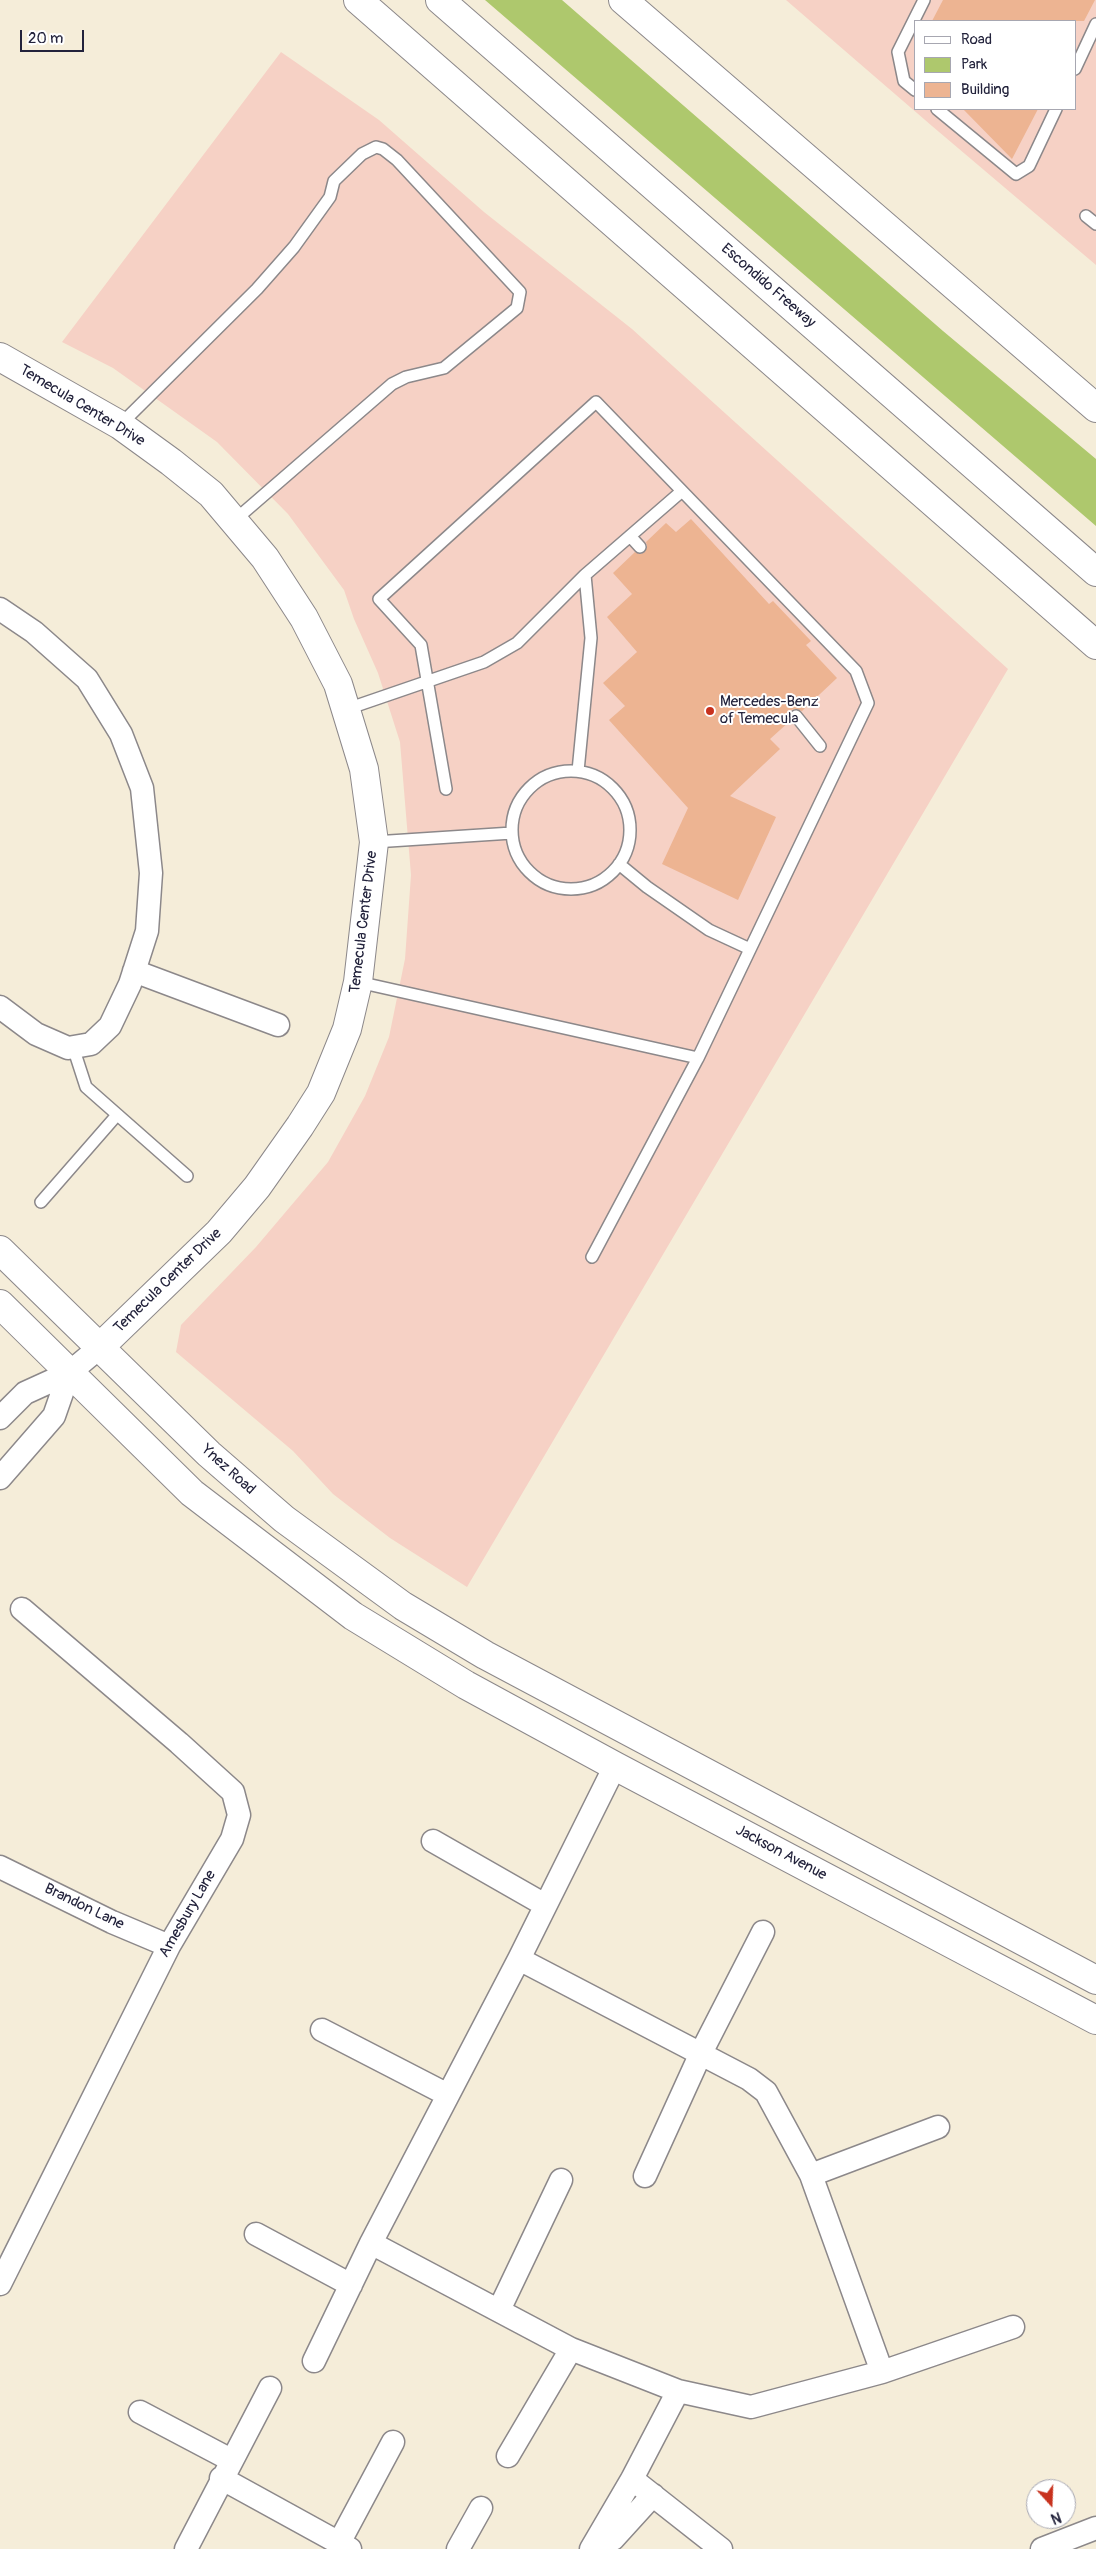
<!DOCTYPE html>
<html>
<head>
<meta charset="utf-8">
<style>
	body { margin:0 }
	#map { position:relative; width:1096px; height:2549px; overflow:hidden; background:#f5edd9; font-family:Pangolin,sans-serif }
	canvas { display:block }
	.legend { position:absolute; left:914px; top:20px; width:162px; height:90px; box-sizing:border-box; background:#fff; border:1px solid #a7a7b1; margin:0; padding:6px 9px; list-style:none; font-size:15px; color:#22223b }
	.legend li { display:flex; align-items:center; gap:10px; height:25px }
	.legend b { width:25px; border:1px solid #a7a7b1 }
	.north { position:absolute; left:1026px; top:2479px; width:50px; height:50px; box-sizing:border-box; background:#fff; border:1px solid #a7a7b1; border-radius:50%; rotate:160deg; font-size:14px; font-weight:700; line-height:20px; text-align:center; color:#22223b }
	.north::after { content:''; display:block; margin:auto; width:18px; height:22px; background:#c8321e; clip-path:polygon(50% 0,100% 100%,50% 72%,0 100%) }
	.scale { position:absolute; left:20px; top:30px; width:64px; height:22px; box-sizing:border-box; border:2px solid #22223b; border-top:0; padding-left:6px; font-size:15px; line-height:18px; white-space:nowrap; color:#22223b; -webkit-text-stroke:4px #fff; paint-order:stroke }
</style>
</head>
<body>
<div id="map">
<canvas width="1096" height="2549"></canvas>
<ul class="legend">
<li><b style="height:6px;background:#fff"></b>Road</li>
<li><b style="height:14px;background:#aec86d"></b>Park</li>
<li><b style="height:14px;background:#edb492"></b>Building</li>
</ul>
<div class="north">N</div>
<div class="scale">20 m</div>
</div>
<script>
const ctx = document.querySelector('canvas').getContext('2d');
ctx.lineJoin = 'round';
function fillPath(path, color) {
  ctx.fillStyle = color;
  ctx.fill(path, 'evenodd');
}
function shape(rows) {
  const path = new Path2D();
  for (const r of rows) {
    if (r.length === 3) {
      path.moveTo(r[0] + r[2], r[1]);
      path.arc(r[0], r[1], r[2], 0, 2 * Math.PI);
      continue;
    }
    path.moveTo(r[0], r[1]);
    for (let i = 2; i < r.length; i += 2) path.lineTo(r[i], r[i + 1]);
  }
  return path;
}
function stroke(path, color, width, dash) {
  ctx.strokeStyle = color;
  ctx.lineWidth = width;
  ctx.lineCap = dash ? 'butt' : 'round';
  ctx.setLineDash(dash || []);
  ctx.stroke(path);
}
function drawText(font, color, halo, rows, align = 'center') {
  ctx.font = font + ' Pangolin,sans-serif';
  ctx.lineWidth = 4;
  ctx.setLineDash([]);
  ctx.textBaseline = 'middle';
  ctx.strokeStyle = halo;
  ctx.fillStyle = color;
  for (const [text, x, y, turn = 0] of rows) {
    ctx.save();
    ctx.translate(x, y);
    ctx.rotate((+turn || 0) * Math.PI / 180);
    ctx.textAlign = isNaN(turn) ? turn : align;
    if (halo) ctx.strokeText(text, 0, 0);
    ctx.fillText(text, 0, 0);
    ctx.restore();
  }
}
const built = shape([
	[786,0,1096,0,1096,265,932,126],
	[915,21,1075,21,1075,109,915,109],
	[281,52,379,120,484,212,632,329,1008,669,467,1587,390,1538,333,1494,293,1451,176,1352,181,1325,256,1247,328,1162,365,1096,389,1037,405,959,411,875,400,742,378,673,354,619,344,590,288,514,217,442,113,368,62,342]
]);
const green = shape([
	[485,0,562,0,943,331,1096,459,1096,526]
]);
const building = shape([
	[943,0,1095,0,1084,21,932,21],
	[963,109,1038,109,1012,159],
	[691,519,769,604,773,601,811,641,806,645,837,678,802,711,795,709,791,710,789,717,790,721,770,739,780,749,730,796,776,817,738,900,662,864,688,808,609,720,625,706,603,683,637,652,607,617,632,594,613,573,635,552,641,554,645,552,647,546,646,542,666,523,676,532]
]);
const lane = shape([
	[1075,69,1096,24],
	[915,90,904,81,898,52,924,0],
	[937,109,1016,174,1029,166,1056,109],
	[1086,216,1096,224],
	[120,425,257,289,294,247,330,197,334,181,362,154,376,147,383,149,397,160,520,292,517,308,444,368,406,377,392,384,235,520],
	[630,536,640,547],
	[347,709,484,662,517,643,585,575],
	[796,716,820,746],
	[578,771,591,638,585,575,682,491],
	[571,830,59],
	[374,842,512,833],
	[619,864,647,887,709,930,750,949],
	[358,982,698,1058,868,703,856,671,596,402,379,599,421,645,446,789],
	[73,1047,86,1087,187,1176],
	[41,1202,117,1115],
	[592,1257,698,1058]
]);
const street = shape([
	[0,609,34,632,87,679,121,734,142,788,151,873,147,931,130,984,110,1026,91,1044,68,1048,36,1034,0,1007],
	[134,971,278,1025],
	[0,1418,25,1393,69,1373,100,1347],
	[0,1478,54,1416,69,1373],
	[433,1841,545,1905],
	[0,1867,112,1922,169,1946],
	[519,1959,749,2079,766,2092,811,2175,882,2372],
	[322,2030,448,2095],
	[811,2175,938,2127],
	[645,2176,701,2053,763,1932],
	[256,2234,351,2285],
	[371,2243,571,2349,678,2391,751,2407,882,2372,1013,2327],
	[0,2284,169,1946,232,1839,239,1815,233,1792,179,1743,22,1609],
	[499,2310,561,2180],
	[314,2361,371,2243,519,1959,615,1766],
	[140,2412,231,2460],
	[508,2456,571,2349],
	[221,2478,350,2549],
	[632,2479,721,2549],
	[339,2543,393,2442],
	[597,2545,613,2539,653,2495],
	[186,2549,270,2388],
	[458,2549,481,2508],
	[591,2549,632,2479,678,2391],
	[1042,2549,1096,2528]
]);
const secondary = shape([
	[0,357,120,425,171,462,211,494,265,558,304,618,338,684,364,769,374,842,358,982,347,1029,321,1093,300,1126,257,1187,219,1232,100,1347],
	[0,1250,209,1454,284,1519,403,1606,485,1655,1096,1980],
	[0,1304,192,1493,353,1616,466,1685,615,1766,1096,2020]
]);
const highway = shape([
	[358,0,1096,645],
	[440,0,1096,572],
	[623,0,1096,408]
]);
const markers = [
	[710,711,5,"#c8321e"]
];
const streetNames = [
	["Escondido Freeway",768,286,41],
	["Temecula Center Drive",82,406,31],
	["Temecula Center Drive",364,922,-83],
	["Temecula Center Drive",168,1281,-44],
	["Ynez Road",228,1470,42],
	["Jackson Avenue",781,1853,28],
	["Brandon Lane",84,1907,26],
	["Amesbury Lane",188,1914,-60]
];
const poiNames = [
	["Mercedes-Benz",720,702],
	["of Temecula",720,719]
];
fillPath(built, '#f6d1c5');
fillPath(green, '#aec86d');
fillPath(building, '#edb492');
stroke(lane, '#8c888a', 14);
stroke(street, '#8c888a', 25);
stroke(secondary, '#8c888a', 30);
stroke(highway, '#8c888a', 30);
stroke(lane, '#fff', 11);
stroke(street, '#fff', 22);
stroke(secondary, '#fff', 28);
stroke(highway, '#fff', 28);
for (const [x, y, r, color] of markers) {
  const dot = new Path2D();
  dot.arc(x, y, r, 0, 2 * Math.PI);
  ctx.fillStyle = color;
  ctx.fill(dot);
  stroke(dot, '#fff', 2);
}
drawText('15px', '#22223b', '#fff', streetNames);
drawText('15px', '#22223b', '#fff', poiNames, 'left');
</script>
</body>
</html>
